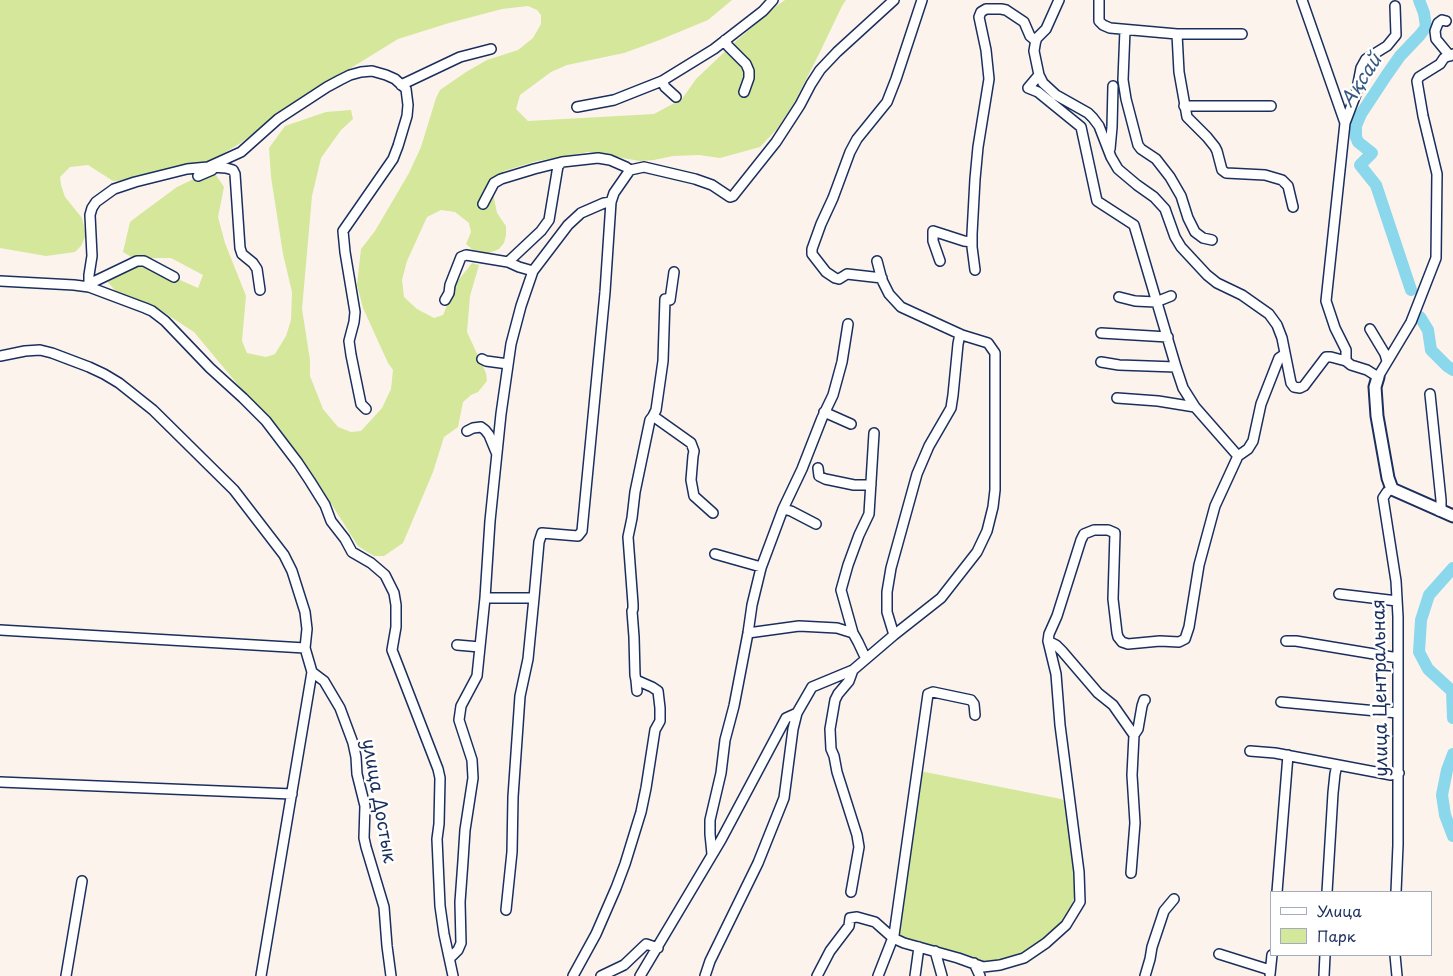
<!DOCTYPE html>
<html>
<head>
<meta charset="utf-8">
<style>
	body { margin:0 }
	#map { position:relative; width:1453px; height:976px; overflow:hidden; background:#fcf4ec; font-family:"Playpen Sans",sans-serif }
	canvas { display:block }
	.legend { position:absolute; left:1270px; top:891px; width:162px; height:65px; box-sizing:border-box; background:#fff; border:1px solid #a4acbf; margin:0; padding:6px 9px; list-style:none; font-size:15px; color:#1b2f5e }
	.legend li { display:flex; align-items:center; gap:10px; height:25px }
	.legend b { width:25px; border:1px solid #a4acbf }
</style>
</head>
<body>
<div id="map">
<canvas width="1453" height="976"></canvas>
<ul class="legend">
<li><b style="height:6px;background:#fff"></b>Улица</li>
<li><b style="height:14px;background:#d4e79b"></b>Парк</li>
</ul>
</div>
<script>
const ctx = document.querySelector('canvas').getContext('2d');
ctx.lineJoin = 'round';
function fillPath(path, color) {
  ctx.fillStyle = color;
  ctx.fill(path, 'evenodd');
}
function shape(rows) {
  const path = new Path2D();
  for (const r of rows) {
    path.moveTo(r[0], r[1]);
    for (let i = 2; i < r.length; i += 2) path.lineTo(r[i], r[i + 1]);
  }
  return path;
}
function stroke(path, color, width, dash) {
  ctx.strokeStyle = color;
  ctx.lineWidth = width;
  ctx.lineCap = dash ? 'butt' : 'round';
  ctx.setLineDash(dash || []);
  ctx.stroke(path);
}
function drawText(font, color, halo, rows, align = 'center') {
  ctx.font = font + ' "Playpen Sans",sans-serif';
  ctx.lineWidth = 5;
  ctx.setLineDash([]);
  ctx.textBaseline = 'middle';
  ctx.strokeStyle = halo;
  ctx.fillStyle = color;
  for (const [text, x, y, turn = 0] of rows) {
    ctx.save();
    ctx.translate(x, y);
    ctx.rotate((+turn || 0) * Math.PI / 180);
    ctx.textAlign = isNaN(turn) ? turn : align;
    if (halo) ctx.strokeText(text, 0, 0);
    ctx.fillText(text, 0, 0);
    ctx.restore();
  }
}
const green = shape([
	[0,0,732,0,708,20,657,41,624,53,567,65,551,72,520,95,516,109,528,121,654,114,682,99,696,79,735,42,775,7,785,0,846,0,842,6,820,52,794,103,777,129,760,147,720,158,699,155,673,156,654,160,640,161,588,152,537,161,504,171,493,193,497,213,506,226,506,235,504,243,499,249,489,253,473,250,466,244,471,232,469,223,455,212,441,210,427,217,407,261,402,280,404,297,417,309,434,318,443,315,457,282,472,263,479,265,470,296,467,332,486,373,487,381,478,392,471,395,463,402,458,427,444,437,433,472,403,543,384,556,374,556,358,546,313,475,194,332,154,306,118,294,106,280,133,265,160,271,198,288,203,275,171,258,133,258,123,252,130,222,139,215,177,187,200,176,216,175,224,187,218,217,225,243,246,296,242,341,247,353,266,357,275,354,286,336,291,320,292,292,283,254,271,177,269,148,285,126,326,112,351,110,353,119,341,130,321,158,312,196,302,309,310,360,310,376,323,409,338,427,351,432,361,431,382,408,391,389,393,370,388,363,363,308,357,285,361,249,375,231,409,173,421,147,436,98,440,90,466,72,487,60,518,50,533,38,541,24,541,15,537,10,528,6,502,9,449,23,398,39,307,95,239,144,209,162,139,180,113,181,88,165,70,167,60,177,61,185,65,197,82,218,86,235,81,246,75,252,46,256,0,248],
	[920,771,1061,799,1066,802,1074,873,1074,898,1068,916,1056,930,1022,956,987,963,904,940,898,934]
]);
const river = shape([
	[1411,290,1376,185,1360,165,1372,153,1358,142,1356,137,1356,126,1361,114,1386,76,1400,56,1420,35,1426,27,1424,13,1419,0],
	[1420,317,1428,330,1431,350,1447,366,1453,370],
	[1453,568,1429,595,1421,620,1419,652,1428,669,1452,691,1453,718],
	[1453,754,1447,770,1442,795,1445,815,1453,836]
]);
const street = shape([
	[1059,0,1046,29,1036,39,1034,51,1039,75,1043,83,1056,95,1088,113,1093,118,1099,126,1111,157,1118,169,1137,185,1154,197,1165,209,1175,237,1181,247,1207,275,1217,283,1242,295,1269,314,1277,325,1282,338,1291,383,1294,387,1300,388,1304,386,1326,357,1331,357,1346,361,1351,365,1367,370,1378,377,1411,322,1436,258,1437,174,1423,116,1417,81,1419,77,1440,64,1444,58,1453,54],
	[1099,0,1099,21,1103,25,1110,28,1177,34,1242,34],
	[1302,0,1345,123,1326,301,1335,328,1346,350,1346,361],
	[1446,21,1442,20,1438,23,1435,31,1436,39,1450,56],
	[1125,30,1123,80,1126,99,1138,145,1141,149,1156,159,1170,177,1181,196,1188,218,1195,232,1203,238,1212,240],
	[1177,34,1179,72,1187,117,1207,137,1215,147,1217,151,1222,170,1226,173,1265,175,1282,180,1288,186,1293,207],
	[725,40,728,46,746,64,749,71,749,78,744,92],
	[1039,75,1028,88,1038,92,1081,127,1097,201,1134,225,1176,367,1183,388,1195,407,1238,456],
	[662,81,665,87,676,97],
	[401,85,460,57,491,49],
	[1184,106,1271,106],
	[577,107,614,100,662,81,714,49,763,11,773,0],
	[1345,123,1356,94,1361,68,1366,59,1387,46,1396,35,1395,6],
	[1110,149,1112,127,1113,86],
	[211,167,226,168,233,170,235,174,240,248,242,254,253,263,257,269,260,290],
	[198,176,212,170],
	[483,204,494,183,501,179,534,169,562,162],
	[940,261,933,241,933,231,964,241,972,242],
	[508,262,541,231,549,220,558,166,562,162,598,158,610,160,626,167,630,170,644,167,695,179,712,185,730,197,733,196,776,142,800,105,811,84,820,70,837,52,894,0],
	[975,270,972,247,972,234,975,179,978,147,989,79,986,50,979,17,981,12,986,9,1001,9,1006,10,1024,22,1030,36,1036,41],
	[882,278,847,274,839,279,835,278,826,272,812,254,812,249,821,224,833,198,850,152,857,139,887,102,896,79,922,0],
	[0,281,74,285,89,287,145,308,152,311,165,321,210,368,243,398,266,421,298,463,310,481,325,505,331,521,345,539,352,552,371,563,385,575,394,593,396,605,396,627,392,650,438,769,440,778,439,824,437,839,440,906,444,934,453,976],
	[89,284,137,261,144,261,174,277],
	[89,287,89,275,92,256,90,215,92,208,96,202,114,189,135,182,187,169,208,167,241,152,278,119,327,87,340,80,350,75,361,72,372,71,386,75,395,79,406,89,408,105,407,116,398,146,393,159,343,231,345,252,355,312,354,322,349,341,351,355,361,404,366,409],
	[1119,297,1135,301,1156,302,1171,296],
	[445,300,449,293,450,285,461,257,466,255,508,262,519,267,533,271],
	[1370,329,1385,354,1387,361],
	[1101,333,1168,337],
	[0,356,25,351,40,350,52,353,89,367,104,374,119,383,153,410,234,490,284,555,292,571,305,612,307,629,305,648,312,672,261,976],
	[482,359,486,361,508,364],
	[1101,362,1119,365,1176,367],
	[1430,394,1441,500,1441,506,1439,511],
	[1117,398,1158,401,1195,407],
	[824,412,851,424],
	[653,416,691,443,694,451,693,456,691,480,694,496,713,513],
	[467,431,473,428,481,427,485,430,489,435,496,452],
	[818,468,819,476,825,479,854,485,871,485],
	[1392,489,1387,492,1383,498,1396,581,1398,617,1398,845,1396,892],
	[783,509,791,511,816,524],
	[715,554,761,567],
	[1339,594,1397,601],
	[485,598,490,521,501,414,511,344,521,306,533,271,568,225,581,213,604,203,611,202],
	[0,630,305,648],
	[748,633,799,626,837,628,853,633,858,642,866,659],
	[853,633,841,590,848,565,859,535,869,514,874,433],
	[894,635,887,612,887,592,891,568,917,474,929,446,951,408,953,395,958,344,960,334],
	[1048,641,1056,645,1062,651,1098,693,1113,705,1134,735,1132,775,1135,823,1131,873],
	[1286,641,1296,641,1398,658],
	[457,645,480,647],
	[312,672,324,681,340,708,353,743,356,757,357,774,365,806,364,838,366,847,384,907,387,946,391,976],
	[636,680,637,691],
	[1281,702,1398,713],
	[1134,735,1138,729,1142,706,1144,700,1145,700],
	[1250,751,1275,753,1391,775,1399,773],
	[0,782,292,794],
	[712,854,710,834,710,820,721,773,725,740,734,706,748,633,752,605,761,568,783,509,802,469,822,418,833,395,842,362,848,324],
	[851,892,859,847,857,835,837,772,834,756,831,749,830,729,835,700,838,694,849,681,853,670,894,635,941,598,977,552,987,531,993,507,995,490,995,353,988,343,962,335,901,307,889,294,882,280,877,261],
	[1277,892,1288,755],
	[1327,892,1333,793,1335,774,1337,765],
	[506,910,512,852,513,797,520,696,528,659,534,598],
	[935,951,942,976],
	[1219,954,1270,970],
	[1395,955,1397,976],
	[450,956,452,956,458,950,461,943,460,902,463,861,465,830,473,778,472,760,459,720,461,706,477,676,485,598,534,598,539,542,542,533,578,536,582,531,605,292,611,202,614,193,630,170],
	[974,963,980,976],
	[1270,974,1272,955],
	[66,976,82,881],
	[573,976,596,934,616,888,625,864,641,812,646,788,655,730,660,721,660,708,658,691,652,687,636,680,635,675,634,637,632,611,633,609,633,604,628,537,632,518,635,492,650,420,653,416,656,410,663,361,665,299,670,300,674,272],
	[601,976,624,965,646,944,658,948],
	[640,976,721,840,786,718,797,713],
	[705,976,710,961,758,863,784,798,793,729,797,713,812,687,853,670],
	[817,976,830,951,849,926,850,918,857,917,875,922,893,938,904,943,958,958,983,967,1000,965,1024,958,1046,943,1066,925,1080,902,1079,872,1060,725,1056,674,1048,641,1049,634,1057,616,1081,540,1084,534,1094,530,1108,530,1115,533,1113,599,1117,633,1118,637,1122,642,1128,644,1160,641,1179,642,1185,639,1189,627,1199,565,1215,506,1238,456,1248,449,1253,441,1261,404,1279,358,1285,354],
	[878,976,894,935,928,694,933,692,971,700,974,704,975,715],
	[915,976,919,947],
	[1145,976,1150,959,1152,947,1164,911,1174,899],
	[1324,976,1325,955]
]);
const secondary = shape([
	[1378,377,1375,387,1377,416,1388,478,1392,489,1453,516]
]);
const streetNames = [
	["улица Центральная",1381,688,-91],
	["улица Достык",378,801,80]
];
const waterNames = [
	["Ақсай",1362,81,-57]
];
fillPath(green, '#d4e79b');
stroke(river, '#8bd7eb', 12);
stroke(street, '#1b2f5e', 12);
stroke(secondary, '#1b2f5e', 15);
stroke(street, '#fff', 9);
stroke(secondary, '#fff', 11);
drawText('18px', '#1b2f5e', '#fff', streetNames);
drawText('italic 19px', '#375981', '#fff', waterNames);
</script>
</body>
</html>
